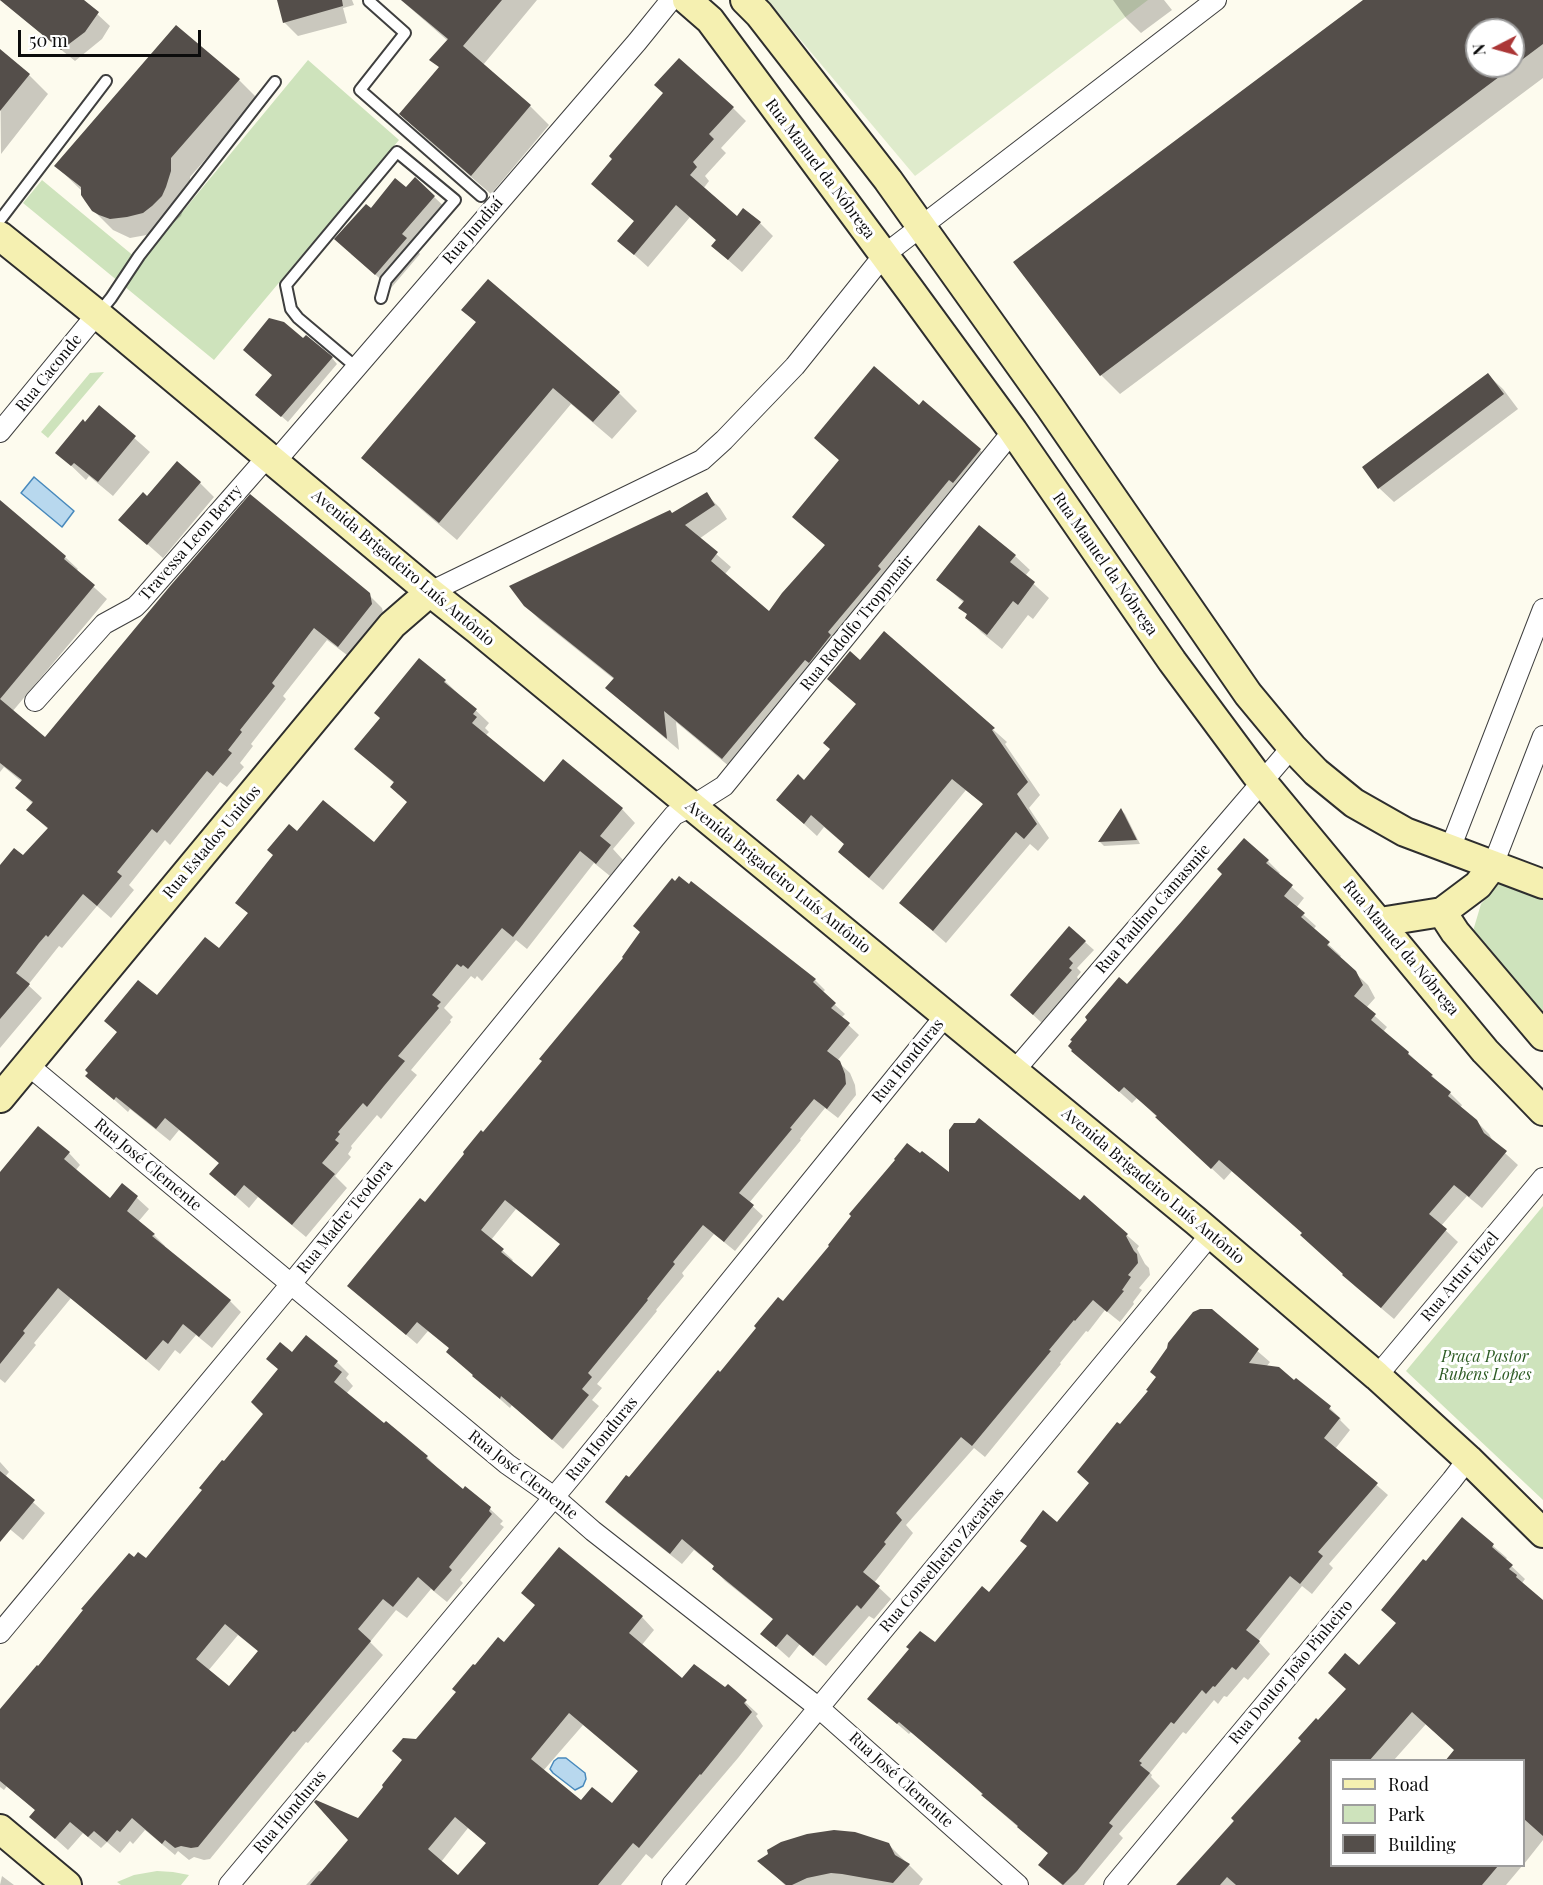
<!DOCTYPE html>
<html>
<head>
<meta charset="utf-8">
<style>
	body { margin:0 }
	#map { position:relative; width:1543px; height:1885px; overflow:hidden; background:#fdfbee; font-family:"Playfair Display",serif }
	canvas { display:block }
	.legend { position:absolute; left:1330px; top:1759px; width:195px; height:108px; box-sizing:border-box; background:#fff; border:2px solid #9e9e9e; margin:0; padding:8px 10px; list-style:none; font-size:18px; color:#0c0c0c }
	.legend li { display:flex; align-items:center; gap:12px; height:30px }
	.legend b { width:30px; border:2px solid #9e9e9e }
	.north { position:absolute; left:1465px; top:18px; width:60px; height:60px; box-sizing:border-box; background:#fff; border:2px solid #9e9e9e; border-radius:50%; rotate:264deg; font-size:16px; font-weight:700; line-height:24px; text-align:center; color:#0c0c0c }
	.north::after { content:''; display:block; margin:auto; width:21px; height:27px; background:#ab3636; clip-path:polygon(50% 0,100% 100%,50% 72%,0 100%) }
	.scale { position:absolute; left:18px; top:30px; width:183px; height:27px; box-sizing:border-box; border:3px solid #0c0c0c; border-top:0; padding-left:8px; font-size:18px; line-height:21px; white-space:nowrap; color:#0c0c0c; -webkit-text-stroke:4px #fff; paint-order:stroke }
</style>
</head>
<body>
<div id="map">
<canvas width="1543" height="1885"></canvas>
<ul class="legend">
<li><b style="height:8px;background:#f5f0b1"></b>Road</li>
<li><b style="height:16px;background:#cee3bc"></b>Park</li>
<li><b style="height:16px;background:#544e4a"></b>Building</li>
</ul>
<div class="north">N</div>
<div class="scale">50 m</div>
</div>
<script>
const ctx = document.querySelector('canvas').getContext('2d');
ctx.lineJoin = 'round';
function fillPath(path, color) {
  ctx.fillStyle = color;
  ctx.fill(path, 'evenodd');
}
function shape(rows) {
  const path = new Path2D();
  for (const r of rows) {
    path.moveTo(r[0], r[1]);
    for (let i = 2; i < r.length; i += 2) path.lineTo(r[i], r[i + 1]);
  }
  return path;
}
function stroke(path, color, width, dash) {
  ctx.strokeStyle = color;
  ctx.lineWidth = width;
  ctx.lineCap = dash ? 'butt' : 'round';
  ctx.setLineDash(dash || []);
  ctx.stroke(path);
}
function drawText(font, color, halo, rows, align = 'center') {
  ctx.font = font + ' "Playfair Display",serif';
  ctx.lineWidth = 6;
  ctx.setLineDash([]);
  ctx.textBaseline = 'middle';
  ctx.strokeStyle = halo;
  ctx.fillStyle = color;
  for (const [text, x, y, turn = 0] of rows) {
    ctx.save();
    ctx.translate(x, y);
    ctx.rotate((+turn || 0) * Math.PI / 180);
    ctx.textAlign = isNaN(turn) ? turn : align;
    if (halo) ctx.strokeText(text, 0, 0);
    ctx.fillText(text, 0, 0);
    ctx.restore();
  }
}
const green = shape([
	[308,60,399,140,214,360,23,203,42,180,141,262],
	[104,372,48,438,41,432,90,373],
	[1504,878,1543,894,1543,1020,1473,931,1481,904],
	[1543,1206,1543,1500,1406,1371],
	[157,1871,173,1872,189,1875,181,1885,121,1885,117,1882,134,1875]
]);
const pitch = shape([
	[767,0,1148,0,915,176]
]);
const water = shape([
	[34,477,74,511,62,527,21,493,34,477],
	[558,1758,566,1758,585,1773,586,1779,583,1786,575,1790,553,1773,550,1769,554,1761,558,1758]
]);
const shadow = shape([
	[0,0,82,0,110,26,102,39,75,61],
	[278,0,352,0,354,5,343,8,347,23,298,36,284,22],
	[401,0,537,0,483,65,530,106,549,125,491,194,421,134,401,114,440,68,432,60,448,41],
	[1113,0,1164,0,1172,10,1141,33,1126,18],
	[1365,0,1543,0,1543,78,1120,394,1101,375,1016,262],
	[1477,30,1513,30,1513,66,1477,66],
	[0,51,29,75,48,94,1,154],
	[239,80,258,99,190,177,190,191,181,216,163,232,130,238,113,230,93,210,82,191,56,166],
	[733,108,746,121,721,148,726,153,705,176,709,181,703,189,737,218,760,223,773,236,742,272,727,259,717,241,690,217,648,267,619,241,635,222,606,197],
	[415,179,449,211,416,249,420,254,391,288,351,254,371,210,406,189],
	[464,310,619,393,637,411,612,439,571,404,457,540,381,475,363,458,477,323],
	[303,340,332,358,337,364,288,422,263,400],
	[1488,375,1503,389,1518,409,1394,502,1379,488],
	[923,402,980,450,994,464,736,772,676,722,679,750,621,701,607,688,615,680,540,620,525,605,706,494,720,508,727,519,699,539,731,567,725,574,770,613,826,546,794,517,840,461,829,451,919,407],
	[99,407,150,452,113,496,89,476,86,480,57,452],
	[200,483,214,497,163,558,120,520,147,498],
	[0,503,65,557,78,569,76,571,107,599,12,712,45,739,369,595,382,608,384,617,351,658,327,640,283,696,286,699,251,744,253,746,240,763,244,767,227,787,220,782,170,845,165,840,129,885,134,890,111,918,97,906,62,948,59,946,28,985,42,998,0,1048,0,868,23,857,48,829,28,810,33,804,17,788,22,782,4,767,0,772],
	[1015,556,1030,570,1025,576,1049,598,1033,619,1028,615,1002,649,981,632,967,617,968,615,960,608,964,603,938,579],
	[885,633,1007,742,1005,744,1040,795,1029,808,1049,838,1038,851,1030,844,946,943,901,903,984,805,966,790,883,890,853,865,845,845,824,827,817,836,778,800,805,782,832,750,857,705,861,662],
	[445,681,489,723,485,728,489,732,486,735,545,784,563,761,622,809,635,823,613,849,623,860,610,876,594,863,527,949,516,940,482,981,477,976,475,979,471,976,444,1008,453,1017,450,1020,451,1022,411,1070,417,1075,397,1099,381,1119,377,1115,351,1146,352,1148,348,1154,351,1157,335,1176,347,1188,306,1237,258,1197,249,1208,211,1174,220,1164,179,1130,170,1141,130,1109,128,1112,88,1076,118,1033,106,1021,157,998,219,950,249,914,237,903,298,833,374,844,408,803,395,784,356,749],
	[1121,810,1125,814,1140,844,1104,846,1100,842],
	[1268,861,1280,873,1278,875,1304,898,1296,908,1316,926,1313,930,1341,956,1339,958,1368,985,1375,998,1366,1008,1387,1027,1383,1032,1408,1053,1450,1093,1462,1105,1460,1108,1476,1121,1489,1134,1494,1143,1518,1165,1482,1208,1467,1196,1441,1226,1458,1242,1394,1319,1356,1287,1304,1233,1232,1171,1224,1180,1137,1098,1132,1103,1073,1051,1127,986],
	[1085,942,1094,950,1077,968,1081,972,1077,977,1079,980,1042,1023,1020,1003],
	[815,980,825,990,822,993,845,1014,841,1018,859,1035,837,1061,850,1073,855,1085,856,1095,838,1118,825,1108,800,1139,801,1140,749,1203,763,1216,735,1251,714,1234,682,1273,684,1276,656,1310,657,1311,597,1384,602,1388,592,1400,599,1406,563,1449,512,1405,510,1408,458,1362,450,1349,428,1331,417,1344,349,1286,425,1204,483,1134],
	[516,1209,561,1245,532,1280,511,1262,513,1260,491,1240],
	[69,1153,80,1165,75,1171,110,1200,122,1185,137,1198,149,1209,138,1222,154,1235,165,1246,164,1248,230,1301,241,1312,212,1348,196,1335,180,1354,175,1350,159,1371,71,1298,34,1343,36,1345,5,1383,0,1379,0,1174],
	[951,1175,1080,1202,1084,1197,1139,1246,1137,1249,1145,1264,1149,1268,1150,1275,1139,1288,1142,1290,1133,1302,1134,1304,1120,1322,1105,1310,1088,1332,1086,1331,1060,1363,1061,1364,985,1457,974,1448,906,1525,913,1533,874,1583,891,1599,874,1619,869,1616,826,1666,800,1644,789,1658,762,1634,774,1620,725,1581,714,1569,715,1567,694,1550,682,1564,618,1513,607,1501,629,1479,783,1303],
	[1211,1311,1270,1362,1266,1367,1330,1408,1341,1419,1340,1420,1350,1430,1335,1449,1388,1495,1329,1564,1333,1568,1312,1594,1302,1586,1258,1641,1270,1654,1248,1680,1244,1677,1227,1697,1224,1696,1218,1704,1214,1700,1186,1734,1183,1732,1150,1773,1152,1775,1151,1777,1160,1786,1119,1834,1123,1838,1084,1885,1062,1885,1040,1865,1049,1854,994,1806,973,1785,911,1732,909,1734,881,1710,935,1644,989,1594,1058,1524,1090,1483,1120,1426],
	[292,1354,337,1362,349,1374,346,1378,353,1386,346,1394,427,1457,439,1470,463,1491,466,1488,490,1509,503,1521,500,1524,504,1527,460,1580,463,1583,447,1602,431,1589,407,1618,396,1610,370,1642,383,1655,308,1743,306,1742,210,1859,204,1860,194,1857,189,1860,178,1851,175,1855,145,1830,133,1844,130,1841,120,1853,107,1842,101,1848,83,1833,68,1850,31,1817,36,1811,7,1786,4,1790,0,1787,0,1711,135,1559,146,1561,265,1414,279,1370,268,1359],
	[238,1635,259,1652,229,1688,208,1671],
	[0,1462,9,1472,5,1477,45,1513,23,1540,0,1521],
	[1462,1519,1507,1558,1505,1560,1525,1579,1522,1583,1543,1603,1543,1840,1524,1864,1524,1760,1455,1750,1426,1724,1394,1760,1332,1760,1332,1866,1522,1866,1506,1885,1178,1885,1347,1690,1359,1668,1398,1624,1426,1563],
	[642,1617,654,1630,641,1646,682,1680,725,1690,728,1686,758,1714,756,1716,763,1726,738,1758,652,1859,646,1854,621,1885,306,1885,319,1871,323,1872,350,1840,358,1820,385,1787,416,1741,457,1692,475,1667,505,1645],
	[583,1725,639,1772,612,1805,581,1802,543,1771],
	[468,1828,487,1844,459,1877,441,1862],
	[888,1844,923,1879,919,1885,785,1885,760,1861],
	[2,1876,14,1885,0,1885]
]);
const building = shape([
	[0,0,84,0,99,12,85,32,61,50],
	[277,0,342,0,343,6,283,23],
	[401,0,502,0,463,46,531,105,471,176,399,114,439,67,429,60,448,39],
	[1363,0,1543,0,1543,44,1100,376,1013,262],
	[1477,30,1513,30,1513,66,1477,66],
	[176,25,240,79,171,158,171,171,166,187,162,196,152,206,143,213,127,217,110,219,99,215,92,211,85,201,81,195,81,187,54,166],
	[0,49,30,74,0,111],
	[679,58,734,107,709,134,714,139,693,162,697,167,690,175,737,216,743,208,761,222,728,260,711,246,716,240,676,205,634,255,617,241,634,221,591,184,612,159,609,156,663,93,654,85],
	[415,177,435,196,402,234,407,238,375,275,334,239,366,204,371,208,395,178,406,187],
	[488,279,620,392,593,422,553,388,439,523,361,458,476,322,461,310],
	[269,318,284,322,303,338,306,335,333,357,281,417,255,395,272,375,243,350],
	[874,366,919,405,923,400,981,449,953,483,949,480,878,566,881,569,828,632,831,635,809,663,805,660,722,759,664,711,667,739,605,688,614,678,524,606,509,586,670,510,672,513,707,492,715,505,685,525,718,552,711,561,769,611,782,593,825,545,792,517,839,460,814,438],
	[1488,373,1504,394,1378,489,1362,467],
	[99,405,136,436,98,482,74,463,71,466,55,453,83,419,85,422],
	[177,461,201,482,147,545,118,520,143,492,147,496],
	[250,494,370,593,372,604,338,647,314,628,272,683,275,686,240,730,242,732,228,750,232,753,213,776,207,771,157,833,152,829,117,872,122,876,97,906,83,894,48,937,46,935,39,943,16,973,30,984,0,1019,0,865,14,848,23,855,48,828,26,810,33,802,15,788,22,780,0,763,0,699,45,737,171,585],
	[0,500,66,556,64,559,95,585,0,699],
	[979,525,1016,555,1010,562,1035,582,1018,605,1013,601,987,635,965,618,967,614,958,608,964,601,936,580],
	[884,631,995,728,992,730,1028,782,1017,794,1037,824,1024,839,1016,832,933,931,899,903,983,804,952,779,869,878,838,852,844,844,811,815,804,824,776,800,798,774,804,780,830,749,823,743,856,704,827,679,850,651,860,660],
	[419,658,446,680,444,682,477,709,473,714,477,717,472,723,544,782,563,759,623,808,600,836,611,845,596,864,580,851,513,937,502,928,468,969,463,965,461,967,457,964,432,995,441,1002,437,1006,439,1008,398,1056,405,1061,384,1086,367,1107,363,1103,338,1132,340,1134,335,1140,339,1143,322,1163,335,1174,292,1225,244,1185,235,1196,209,1174,219,1163,188,1137,165,1118,156,1129,116,1097,114,1100,85,1076,88,1073,85,1070,117,1032,104,1021,138,980,157,995,205,937,219,948,248,913,235,903,273,855,267,850,289,824,297,831,323,800,374,842,407,802,390,787,394,782,354,749,380,718,374,713],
	[1121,808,1137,840,1098,842],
	[1244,838,1269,860,1266,863,1293,885,1284,896,1305,913,1301,917,1330,942,1327,945,1356,971,1363,985,1354,996,1376,1014,1371,1020,1409,1052,1408,1054,1433,1075,1431,1076,1451,1092,1448,1096,1477,1120,1484,1133,1507,1151,1469,1197,1454,1185,1429,1214,1447,1229,1381,1308,1342,1275,1343,1274,1300,1235,1302,1233,1219,1160,1211,1169,1155,1117,1157,1116,1124,1087,1119,1092,1071,1051,1072,1050,1068,1046,1072,1041,1070,1040,1087,1020,1085,1017,1119,977,1127,984,1182,921,1222,874,1217,869],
	[679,876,689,884,691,881,816,979,813,982,836,1003,831,1008,850,1023,827,1051,840,1061,845,1074,846,1084,827,1109,814,1099,790,1128,792,1129,739,1193,754,1205,724,1242,703,1225,673,1262,675,1264,647,1299,648,1300,588,1373,592,1377,582,1389,589,1395,552,1440,501,1396,500,1399,472,1376,473,1375,446,1352,449,1348,417,1322,406,1335,347,1286,420,1198,425,1202,464,1154,463,1152,481,1130,483,1132,542,1061,539,1059,623,958,622,957,640,932,633,926,672,878,675,881],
	[505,1200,560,1244,532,1277,501,1252,504,1249,481,1230],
	[1069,926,1086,941,1069,959,1073,963,1069,968,1072,970,1033,1015,1010,995],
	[979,1118,1080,1200,1084,1195,1128,1234,1126,1236,1134,1251,1137,1254,1138,1263,1128,1275,1131,1277,1122,1290,1124,1291,1107,1312,1093,1300,1075,1321,1074,1320,1049,1350,1051,1351,972,1446,961,1437,896,1513,902,1520,884,1542,886,1544,863,1572,880,1586,861,1609,857,1605,813,1656,787,1634,776,1647,760,1634,773,1619,712,1569,714,1566,682,1539,670,1554,605,1502,626,1475,629,1477,718,1370,720,1372,756,1328,754,1326,778,1297,783,1301,829,1246,828,1245,851,1216,849,1214,895,1160,894,1159,907,1143,920,1153,922,1151,949,1172,949,1130,954,1123,975,1123],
	[38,1126,70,1152,64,1159,110,1198,122,1183,138,1196,127,1211,155,1234,152,1236,231,1300,199,1337,183,1324,168,1344,163,1340,146,1360,58,1288,23,1331,25,1333,0,1364,0,1172],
	[1200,1309,1212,1309,1259,1349,1249,1363,1279,1367,1294,1380,1296,1378,1331,1406,1329,1409,1340,1418,1324,1438,1378,1483,1318,1552,1323,1556,1300,1584,1290,1576,1246,1630,1260,1641,1236,1670,1232,1667,1215,1687,1213,1686,1206,1694,1202,1690,1174,1724,1171,1722,1139,1761,1142,1763,1140,1765,1150,1773,1109,1823,1113,1826,1077,1871,1063,1885,1038,1865,1048,1853,1017,1827,1018,1826,981,1795,983,1794,960,1774,899,1722,897,1724,867,1699,909,1649,906,1647,920,1631,935,1642,982,1586,989,1592,1027,1546,1020,1541,1043,1510,1057,1522,1089,1483,1077,1472,1117,1422,1120,1424,1148,1391,1146,1390,1156,1377,1150,1372,1167,1348,1168,1343,1193,1312],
	[306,1335,338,1361,334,1366,342,1372,334,1382,384,1423,386,1421,428,1456,426,1458,463,1489,465,1486,491,1507,489,1511,492,1514,449,1567,452,1570,434,1591,418,1577,393,1607,383,1599,358,1629,371,1641,295,1732,293,1731,198,1847,191,1848,181,1846,175,1848,165,1840,162,1844,132,1818,120,1832,117,1830,107,1842,94,1831,88,1837,70,1822,55,1839,29,1817,35,1810,0,1781,0,1709,37,1665,38,1666,83,1610,81,1609,129,1553,134,1557,138,1552,146,1558,202,1490,199,1488,222,1460,224,1461,263,1414,251,1402,278,1369,266,1359,280,1342,292,1352],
	[225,1624,258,1651,229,1686,196,1659],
	[0,1471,35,1500,0,1542],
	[1462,1517,1494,1544,1492,1547,1513,1565,1509,1569,1517,1575,1516,1577,1543,1600,1543,1836,1524,1819,1524,1761,1445,1761,1454,1750,1412,1712,1369,1761,1332,1761,1332,1866,1498,1866,1482,1885,1236,1885,1227,1877,1220,1885,1176,1885,1234,1821,1231,1818,1301,1741,1298,1738,1316,1718,1318,1720,1346,1689,1328,1673,1345,1653,1359,1665,1396,1623,1381,1610,1423,1559,1426,1561],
	[559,1547,643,1616,629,1633,682,1678,694,1664,725,1687,728,1684,747,1700,744,1703,752,1712,701,1775,700,1774,639,1848,633,1843,598,1885,310,1885,348,1840,314,1802,316,1800,358,1818,383,1787,382,1785,402,1760,392,1751,403,1738,416,1739,456,1692,452,1689,473,1664,475,1665,498,1637,504,1642,535,1605,521,1593],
	[569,1713,638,1771,612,1803,592,1787,581,1800,531,1759],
	[455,1817,486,1843,458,1875,428,1849],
	[834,1830,855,1832,889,1843,895,1855,910,1864,893,1883,842,1874,831,1873,807,1878,792,1885,786,1885,757,1861,768,1854,767,1850,781,1842,807,1834]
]);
const lane = shape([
	[370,0,369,1,405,33,360,90,481,196],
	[0,220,106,81],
	[98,314,111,298,139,256,275,82],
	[356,367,298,318,291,309,286,285,397,152,455,200,386,280,381,298]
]);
const street = shape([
	[0,432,97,314],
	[275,462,637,42,671,0],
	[430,592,702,460,724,440,795,366,884,255,1216,0],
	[35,701,104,624,135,607,140,602,268,456],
	[1450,849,1543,609],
	[1493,865,1543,736],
	[28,1065,507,1464,554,1497,593,1531,819,1708,1018,1885],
	[1015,1070,1292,747],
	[1377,1376,1543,1178],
	[0,1633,291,1284,654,839,674,815,692,806,724,786,1013,431],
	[229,1885,575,1472,946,1015],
	[672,1885,1211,1234],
	[1114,1885,1452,1480,1468,1459]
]);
const secondary = shape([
	[687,0,710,20,910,290,1013,431,1172,661,1255,773,1485,1051,1543,1111],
	[745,0,759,14,888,180,1050,407,1248,694,1292,747,1316,772,1354,803,1405,832,1543,884],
	[0,236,97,314,430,592,478,630,1196,1221,1377,1376,1468,1459,1543,1533],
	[1442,912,1455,932,1543,1036],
	[1380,922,1442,912,1478,885,1493,865],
	[0,1098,392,625,430,592],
	[0,1829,67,1885]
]);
const streetNames = [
	["Rua Manuel da Nóbrega",820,169,53],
	["Rua Jundiaí",473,231,-49],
	["Rua Caconde",49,373,-51],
	["Travessa Leon Berry",191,543,-49],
	["Rua Manuel da Nóbrega",1105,564,55],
	["Avenida Brigadeiro Luís Antônio",403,568,40],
	["Rua Rodolfo Troppmair",857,623,-51],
	["Rua Estados Unidos",212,842,-50],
	["Avenida Brigadeiro Luís Antônio",778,877,39],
	["Rua Paulino Camasmie",1153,909,-49],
	["Rua Manuel da Nóbrega",1401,948,50],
	["Rua Honduras",908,1061,-51],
	["Rua José Clemente",148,1165,40],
	["Avenida Brigadeiro Luís Antônio",1153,1186,40],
	["Rua Madre Teodora",345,1217,-51],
	["Rua Artur Etzel",1460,1277,-50],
	["Rua Honduras",602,1439,-51],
	["Rua José Clemente",523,1475,38],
	["Rua Conselheiro Zacarias",942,1560,-50],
	["Rua Doutor João Pinheiro",1291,1672,-50],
	["Rua José Clemente",901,1780,42],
	["Rua Honduras",290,1812,-50]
];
const parkNames = [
	["Praça Pastor",1485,1357],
	["Rubens Lopes",1485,1375]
];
fillPath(green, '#cee3bc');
fillPath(pitch, '#dfebcc');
fillPath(water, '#b8d8ee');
stroke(water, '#4889bc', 1.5);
fillPath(shadow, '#0003');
fillPath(building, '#544e4a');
stroke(lane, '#3f3f3f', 14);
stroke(street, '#3f3f3f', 22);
stroke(secondary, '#2e2e2e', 32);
stroke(lane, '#fff', 10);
stroke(street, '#fff', 20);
stroke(secondary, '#f5f0b1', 28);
drawText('16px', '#0c0c0c', '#fff', streetNames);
drawText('italic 16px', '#2e5c25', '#fff', parkNames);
</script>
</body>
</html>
